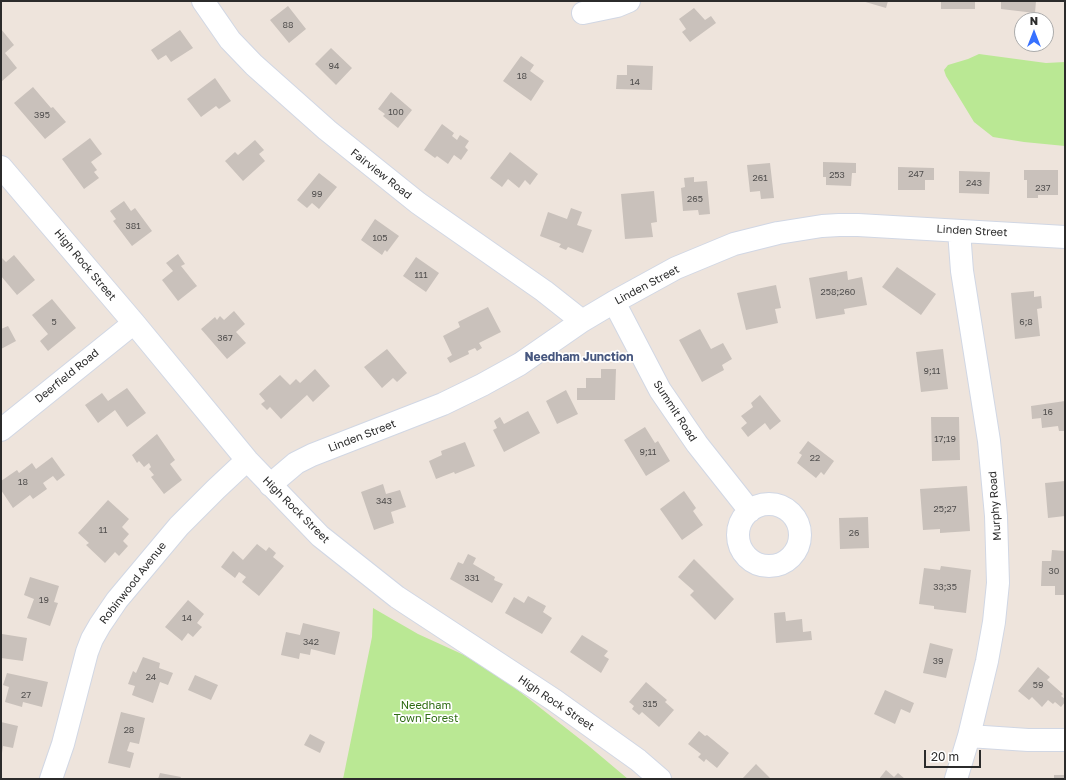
<!DOCTYPE html>
<html>
<head>
<meta charset="utf-8">
<style>
	body { margin:0 }
	#map { position:relative; width:1066px; height:780px; overflow:hidden; background:#eee4dc; font-family:"Golos Text",sans-serif }
	canvas { display:block }
	.frame { position:absolute; inset:0; border:2px solid #2b2b2b; pointer-events:none }
	.north { position:absolute; left:1014px; top:12px; width:40px; height:40px; box-sizing:border-box; background:#fff; border:1px solid #aaa; border-radius:50%; rotate:0deg; font-size:11px; font-weight:700; line-height:16px; text-align:center; color:#2b2b2b }
	.north::after { content:''; display:block; margin:auto; width:14px; height:18px; background:#3771ff; clip-path:polygon(50% 0,100% 100%,50% 72%,0 100%) }
	.scale { position:absolute; left:924px; top:750px; width:57px; height:18px; box-sizing:border-box; border:2px solid #2b2b2b; border-top:0; padding-left:5px; font-size:12px; line-height:14px; white-space:nowrap; color:#2b2b2b; -webkit-text-stroke:3px #fff; paint-order:stroke }
</style>
</head>
<body>
<div id="map">
<canvas width="1066" height="780"></canvas>
<div class="frame"></div>
<div class="north">N</div>
<div class="scale">20 m</div>
</div>
<script>
const ctx = document.querySelector('canvas').getContext('2d');
ctx.lineJoin = 'round';
function fillPath(path, color) {
  ctx.fillStyle = color;
  ctx.fill(path, 'evenodd');
}
function shape(rows) {
  const path = new Path2D();
  for (const r of rows) {
    if (r.length === 3) {
      path.moveTo(r[0] + r[2], r[1]);
      path.arc(r[0], r[1], r[2], 0, 2 * Math.PI);
      continue;
    }
    path.moveTo(r[0], r[1]);
    for (let i = 2; i < r.length; i += 2) path.lineTo(r[i], r[i + 1]);
  }
  return path;
}
function stroke(path, color, width, dash) {
  ctx.strokeStyle = color;
  ctx.lineWidth = width;
  ctx.lineCap = dash ? 'butt' : 'round';
  ctx.setLineDash(dash || []);
  ctx.stroke(path);
}
function drawText(font, color, halo, rows, align = 'center') {
  ctx.font = font + ' "Golos Text",sans-serif';
  ctx.lineWidth = 3.5;
  ctx.setLineDash([]);
  ctx.textBaseline = 'middle';
  ctx.strokeStyle = halo;
  ctx.fillStyle = color;
  for (const [text, x, y, turn = 0] of rows) {
    ctx.save();
    ctx.translate(x, y);
    ctx.rotate((+turn || 0) * Math.PI / 180);
    ctx.textAlign = isNaN(turn) ? turn : align;
    if (halo) ctx.strokeText(text, 0, 0);
    ctx.fillText(text, 0, 0);
    ctx.restore();
  }
}
const green = shape([
	[979,54,1046,63,1065,62,1065,146,1024,142,993,137,974,122,946,76,944,70,948,65,968,59],
	[373,608,418,634,464,655,510,684,590,747,628,779,343,779,372,637]
]);
const building = shape([
	[862,1,888,1,886,8],
	[941,1,975,1,975,9,941,9],
	[1001,1,1036,1,1035,13,1001,9],
	[288,6,306,29,289,43,270,20],
	[694,8,705,20,711,16,716,23,690,42,682,32,686,29,679,19],
	[1,29,14,45,5,53,17,68,1,82],
	[180,30,193,48,171,62,166,55,158,60,151,50],
	[331,48,352,68,336,85,315,64],
	[521,56,534,65,530,71,544,81,531,101,503,81],
	[627,65,653,66,652,90,616,89,617,75,627,75],
	[215,78,231,101,219,109,216,106,201,117,187,99],
	[33,87,51,108,53,107,66,122,45,139,14,103],
	[391,92,412,110,398,128,383,116,385,114,378,109],
	[442,124,454,133,452,136,457,140,460,135,469,141,465,147,468,150,461,160,454,155,448,164,437,156,435,158,424,150],
	[90,138,102,154,91,162,97,170,94,172,99,178,84,189,62,159],
	[255,140,264,150,259,154,265,161,243,181,225,161,235,152,238,155],
	[510,152,538,174,530,185,525,180,519,188,508,179,502,187,490,178],
	[823,162,856,163,856,173,852,173,851,186,826,185,826,177,823,177],
	[770,163,774,198,761,199,760,191,750,192,747,165],
	[898,167,934,168,934,180,925,180,925,190,898,190],
	[1024,170,1058,170,1058,195,1038,195,1038,198,1027,198,1027,180,1024,180],
	[959,171,990,172,989,194,959,193],
	[319,173,337,187,319,209,312,203,307,208,297,200],
	[694,177,694,182,707,181,710,214,699,215,698,210,683,211,681,188,685,187,684,178],
	[654,191,657,222,651,223,653,237,625,239,621,194],
	[124,201,131,211,135,208,152,231,132,246,113,221,116,219,110,211],
	[571,208,582,212,577,225,592,230,583,253,568,247,566,250,559,247,561,244,540,236,548,212,567,219],
	[375,219,399,236,387,252,385,250,382,255,361,240],
	[178,254,185,264,181,266,197,286,178,301,162,280,173,271,166,263],
	[14,255,35,280,17,295,1,276,1,257,6,262],
	[416,257,439,273,426,292,403,276],
	[897,267,936,294,921,315,882,287],
	[847,271,848,280,862,277,867,305,844,309,845,314,816,319,809,278],
	[776,285,781,308,775,309,778,323,746,330,737,293],
	[1034,291,1034,297,1041,296,1042,308,1037,309,1040,336,1015,339,1011,293],
	[52,299,76,328,48,351,40,341,48,334,32,315],
	[488,307,501,332,479,343,482,348,477,351,475,348,468,351,469,354,450,363,447,358,452,355,443,336,460,327,458,322],
	[234,311,245,324,236,332,246,343,227,359,201,329,215,317,217,320,220,316,224,320],
	[8,326,16,341,1,349,1,329],
	[700,329,711,349,723,343,732,359,722,365,724,370,702,382,679,340],
	[387,349,407,373,397,382,393,378,382,388,364,367],
	[943,349,948,389,921,392,916,352],
	[315,369,330,386,313,402,307,395,281,419,270,407,267,410,261,404,265,401,259,394,280,375,290,385,296,379,300,383],
	[601,369,616,369,615,400,577,400,577,388,586,388,586,378,601,378],
	[127,388,146,413,127,427,115,410,98,423,85,405,102,393,108,401],
	[566,390,578,414,557,424,546,401],
	[760,395,781,421,770,430,765,423,748,437,741,428,747,423,741,416,753,407,751,403],
	[1065,401,1065,431,1059,431,1058,426,1042,428,1041,418,1032,419,1031,406],
	[528,411,540,433,504,452,493,430,497,428,494,421,500,417,504,424],
	[931,417,959,417,960,460,932,461],
	[645,427,655,443,658,441,670,461,646,476,624,440],
	[157,434,175,460,170,464,182,480,164,494,151,477,154,475,149,469,151,467,149,463,144,467,139,461,137,463,132,455],
	[808,441,834,461,824,475,821,472,816,478,797,463,802,455,799,453],
	[465,442,475,466,455,474,454,472,436,479,429,461,442,455,441,451],
	[52,457,65,475,57,481,53,476,43,483,47,489,33,499,30,495,13,508,1,490,1,481,17,470,19,473,32,463,36,469],
	[1065,481,1065,516,1048,518,1045,483],
	[383,484,386,494,400,490,406,507,391,512,394,523,374,530,361,492],
	[967,486,970,531,940,533,940,529,923,530,920,489],
	[684,491,696,508,693,511,703,525,682,540,660,509],
	[108,500,129,519,122,527,129,534,123,541,128,546,119,556,115,552,105,563,86,545,89,543,78,533],
	[868,517,869,548,840,549,839,518],
	[257,544,266,551,269,547,276,553,273,557,284,566,259,596,242,582,246,577,239,572,235,578,221,567,233,551,243,560],
	[1052,550,1065,551,1064,595,1055,595,1055,586,1041,586,1042,561,1051,561],
	[468,554,476,558,473,564,495,577,494,580,503,584,492,603,450,579,458,562,463,564],
	[694,559,734,599,715,620,690,595,694,591,678,577],
	[941,566,971,570,966,613,934,609,934,606,919,604,924,568,940,570],
	[30,577,59,586,54,602,58,603,50,626,27,618,34,599,24,595],
	[528,596,546,606,543,612,552,618,542,634,505,613,514,597,524,603],
	[188,600,204,614,197,623,202,627,193,637,188,633,182,641,165,627],
	[785,612,786,621,802,619,803,632,811,631,812,640,776,643,774,613],
	[303,623,340,632,335,655,311,649,310,655,300,653,299,659,281,655,286,632,300,635],
	[2,634,27,638,23,661,1,658],
	[582,635,608,651,604,656,609,659,601,673,570,652],
	[930,643,953,649,946,678,923,673],
	[143,657,160,663,159,668,173,673,168,685,160,682,153,703,132,695,135,686,128,684,133,671,136,673],
	[1038,667,1050,677,1047,680,1063,694,1061,696,1065,699,1065,702,1061,707,1055,702,1053,704,1048,700,1042,707,1032,697,1029,700,1018,691],
	[7,673,48,682,42,707,23,702,22,707,5,702,9,687,3,685],
	[195,675,218,685,211,700,188,690],
	[646,682,667,700,665,702,674,710,659,727,642,712,639,715,632,709,634,706,629,702],
	[885,690,914,703,910,713,901,709,895,724,874,714],
	[121,712,145,718,139,744,130,742,127,751,134,753,130,768,108,763],
	[1,722,18,726,13,748,3,746,2,753],
	[699,731,705,736,707,735,729,753,717,768,706,759,704,762,698,757,701,754,688,744],
	[310,734,325,742,320,753,304,745],
	[756,764,770,778,769,779,742,779],
	[886,770,894,777,898,773,905,779,879,779],
	[160,773,181,777,180,779,158,779],
	[1054,775,1065,775,1065,779,1054,779]
]);
const minor = shape([
	[203,1,230,40,254,65,327,130,418,203,544,291,582,321],
	[583,13,617,6,629,1],
	[1,167,134,323,247,460,320,536,397,597,554,700,638,760,660,779],
	[614,302,660,390,697,444,750,511],
	[1,430,134,323],
	[270,485,296,463,312,455,443,404,482,385,520,364,582,321,614,302,676,268,734,244,778,233,822,226,839,225,858,225,1065,237],
	[769,535,31],
	[969,736,1028,740,1065,740],
	[51,779,63,744,87,652,92,639,100,625,117,600,179,526,216,489,247,460],
	[956,779,969,736,987,661,994,622,998,583,996,516,989,441,962,271,959,231]
]);
const numberNames = [
	["88",288,25],
	["94",334,66],
	["18",522,76],
	["14",635,82],
	["100",396,112],
	["395",42,115],
	["247",916,174],
	["253",837,175],
	["261",760,178],
	["243",974,183],
	["237",1043,188],
	["99",317,194],
	["265",695,199],
	["381",133,226],
	["105",380,238],
	["111",421,275],
	["258;260",838,292],
	["5",54,322],
	["6;8",1026,322],
	["367",225,338],
	["9;11",932,371],
	["16",1048,412],
	["17;19",945,439],
	["9;11",648,452],
	["22",815,458],
	["18",23,482],
	["343",384,501],
	["25;27",945,509],
	["11",103,530],
	["26",854,533],
	["30",1054,571],
	["331",472,578],
	["33;35",945,587],
	["19",44,600],
	["14",187,618],
	["342",311,642],
	["39",938,661],
	["24",151,677],
	["59",1038,685],
	["27",26,695],
	["315",650,704],
	["28",129,730]
];
const streetNames = [
	["Fairview Road",381,174,38],
	["Linden Street",972,231,3],
	["High Rock Street",85,265,50],
	["Linden Street",647,285,-28],
	["Deerfield Road",67,376,-39],
	["Summit Road",675,411,57],
	["Linden Street",362,436,-21],
	["Murphy Road",995,506,-94],
	["High Rock Street",296,510,45],
	["Robinwood Avenue",133,583,-52],
	["High Rock Street",556,703,34]
];
const parkNames = [
	["Needham",426,706],
	["Town Forest",426,719]
];
const neighbourhoodNames = [
	["Needham Junction",579,357]
];
fillPath(green, '#bae894');
fillPath(building, '#c9c1bb');
stroke(minor, '#d1d7e4', 24);
stroke(minor, '#fff', 22);
drawText('9px', '#52504f', null, numberNames);
drawText('11px', '#2b2b2b', '#fff', streetNames);
drawText('11px', '#306d15', '#fff', parkNames);
drawText('bold 12px', '#47577f', '#fff', neighbourhoodNames);
</script>
</body>
</html>
